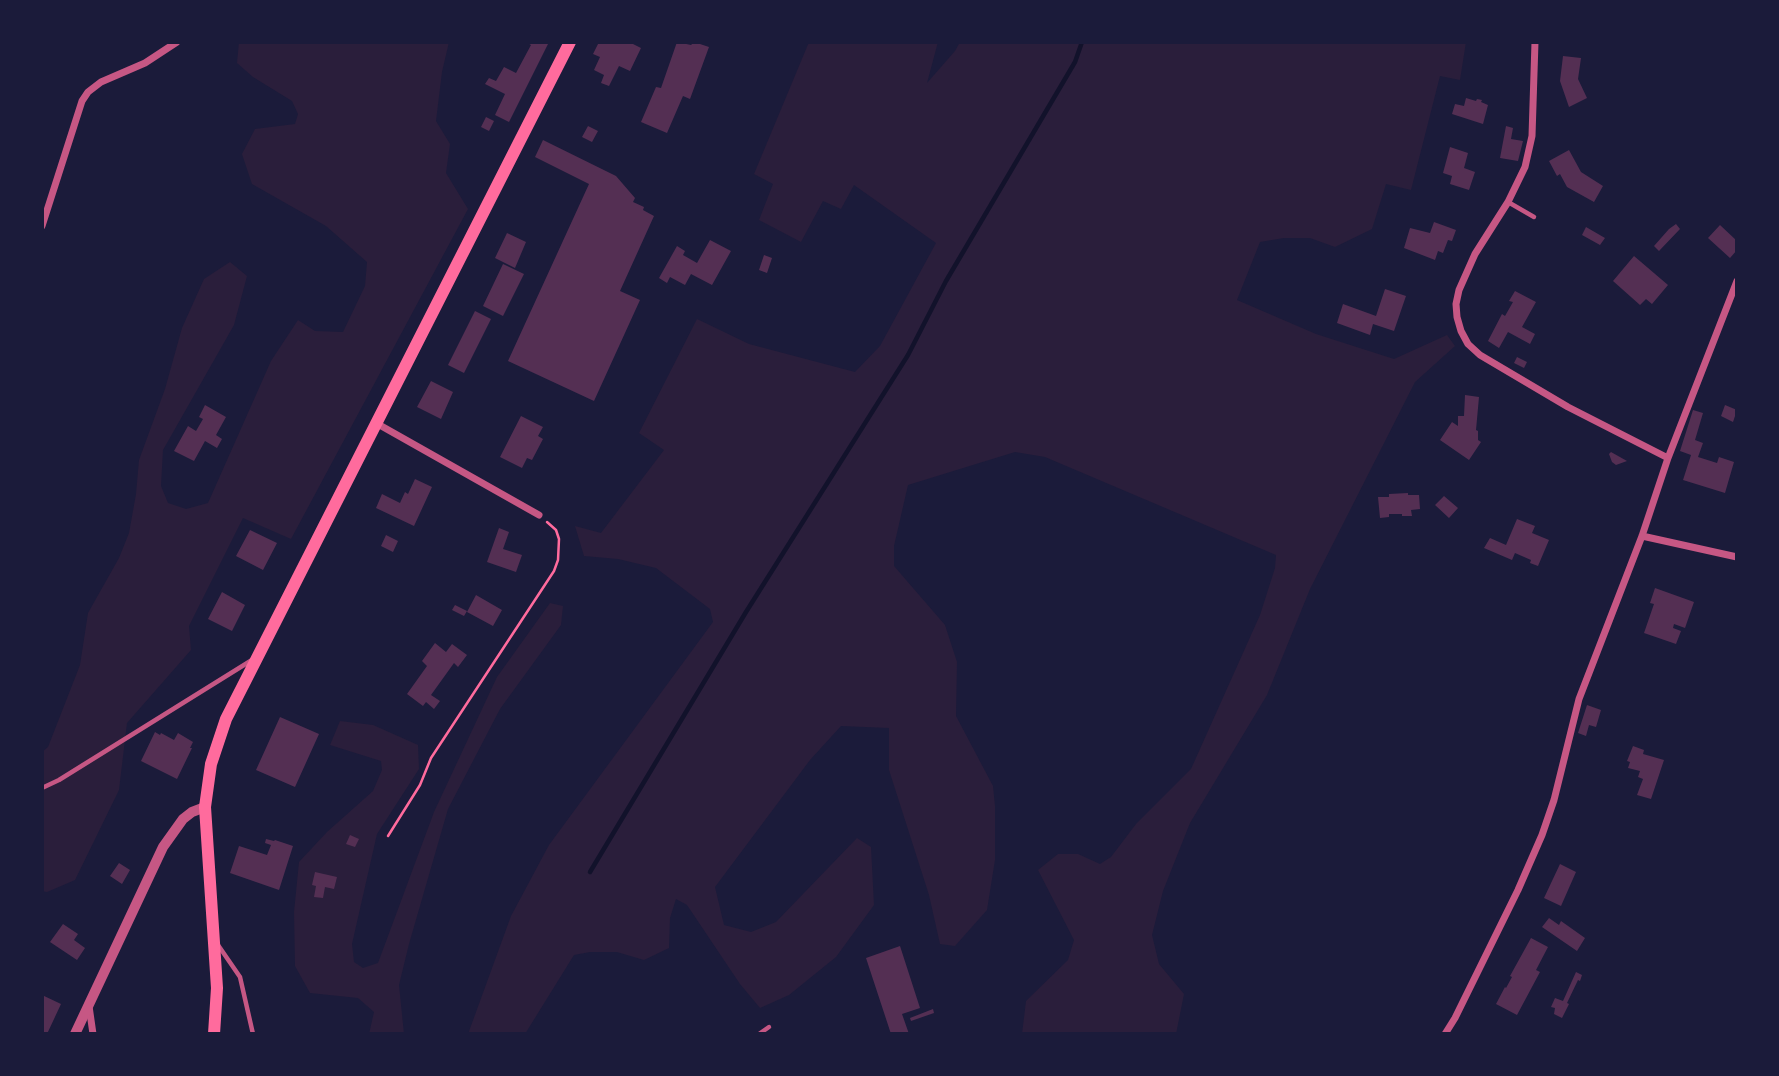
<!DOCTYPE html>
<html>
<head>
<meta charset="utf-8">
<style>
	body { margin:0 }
	#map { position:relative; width:1779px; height:1076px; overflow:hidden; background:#1b1b3a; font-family:"Noto Serif",serif }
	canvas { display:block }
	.frame { position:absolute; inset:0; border:44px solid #1b1b3a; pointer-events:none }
</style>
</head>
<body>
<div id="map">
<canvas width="1779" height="1076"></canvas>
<div class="frame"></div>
</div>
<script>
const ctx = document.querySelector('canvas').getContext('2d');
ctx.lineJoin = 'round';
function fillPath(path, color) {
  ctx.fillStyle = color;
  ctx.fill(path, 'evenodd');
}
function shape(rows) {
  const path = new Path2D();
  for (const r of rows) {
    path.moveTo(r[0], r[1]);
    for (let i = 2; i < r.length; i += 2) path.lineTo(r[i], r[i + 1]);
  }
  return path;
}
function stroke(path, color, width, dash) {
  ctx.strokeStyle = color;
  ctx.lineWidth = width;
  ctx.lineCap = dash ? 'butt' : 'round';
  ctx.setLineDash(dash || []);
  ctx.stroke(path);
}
const green = shape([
	[239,42,449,42,442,72,436,121,450,144,446,173,468,209,291,539,243,518,189,626,191,650,127,723,119,790,75,880,47,892,42,891,42,752,48,747,80,665,88,613,119,558,129,533,136,494,139,460,165,389,182,328,204,279,230,262,247,276,234,325,163,450,161,486,168,503,186,509,208,503,271,361,298,320,315,331,343,332,365,286,367,262,326,226,252,184,242,154,255,129,295,124,298,114,292,101,253,77,237,63],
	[809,42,938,42,927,83,955,51,960,42,1466,42,1460,80,1440,76,1411,190,1386,184,1372,229,1335,247,1310,238,1284,238,1260,242,1237,300,1316,334,1394,359,1447,335,1455,346,1415,382,1310,589,1267,695,1190,823,1163,891,1152,935,1159,964,1184,994,1176,1034,1022,1034,1026,1001,1068,960,1074,940,1038,870,1058,854,1078,854,1100,864,1111,857,1136,824,1191,769,1260,615,1275,568,1276,555,1045,457,1015,452,908,485,894,546,894,566,945,625,957,662,956,716,993,786,995,806,995,860,987,910,955,946,940,944,929,895,889,770,889,728,841,726,810,760,715,887,724,925,751,932,776,922,857,838,871,847,874,905,836,957,789,995,760,1008,740,984,687,905,676,899,670,918,669,948,644,960,617,952,590,952,574,955,525,1034,468,1034,511,916,549,845,713,622,710,609,656,568,618,559,584,556,575,526,601,533,664,450,639,433,697,319,749,344,855,372,880,346,936,243,854,185,841,209,823,201,801,242,759,220,773,184,754,174],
	[550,603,563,606,561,625,500,709,448,809,409,944,399,985,404,1034,369,1034,374,1012,358,998,310,993,295,966,294,912,299,862,327,832,373,791,382,770,381,761,330,745,340,721,373,725,418,745,419,769,377,834,352,944,354,962,363,968,378,963,434,812,497,677]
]);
const stream = shape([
	[590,872,746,612,908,355,946,281,1075,62,1082,42]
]);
const building = shape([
	[526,42,549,42,509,122,495,115,505,94,485,84,489,78,496,81,504,67,516,73,531,45],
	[599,42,629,42,641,48,630,71,619,66,609,86,601,83,604,75,594,70,600,57,593,54],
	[677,42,691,45,694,42,709,47,690,99,683,96,667,133,641,122,656,87,661,88],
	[1563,56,1581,58,1578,79,1587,98,1569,107,1560,81],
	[1466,98,1476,101,1477,99,1482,100,1481,102,1488,105,1483,124,1452,114,1455,104,1464,106],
	[486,117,494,121,489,131,481,127],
	[588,126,598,131,592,142,582,137],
	[1506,126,1513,128,1511,139,1523,141,1518,161,1500,158],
	[543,140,616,176,635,198,633,202,644,207,643,210,654,216,620,291,640,300,594,401,508,361,589,184,535,157],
	[1450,147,1468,153,1464,168,1475,172,1469,190,1450,184,1452,176,1443,173],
	[1569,150,1581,172,1603,186,1594,202,1567,187,1560,174,1557,176,1549,161],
	[1434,222,1456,230,1452,241,1448,240,1443,253,1438,251,1435,260,1404,248,1410,228,1430,233],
	[1676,224,1680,229,1659,251,1654,246,1669,229],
	[1720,225,1737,241,1737,250,1730,258,1708,238],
	[1586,227,1605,238,1600,245,1582,235],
	[507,233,526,242,515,268,495,258],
	[710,240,731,251,712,285,691,274,685,285,670,277,667,283,659,278,677,246,685,251,683,255,697,263],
	[764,255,772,258,767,273,759,270],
	[1634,256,1668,285,1652,304,1646,299,1640,305,1613,281],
	[503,264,524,274,503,316,483,306],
	[1385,289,1406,296,1394,331,1373,324,1370,335,1337,323,1343,304,1376,316],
	[1515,291,1536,302,1522,327,1535,334,1530,344,1508,332,1499,348,1488,341,1502,314,1505,316,1513,302,1509,301],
	[475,311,491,319,464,373,448,365],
	[1517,357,1527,362,1524,368,1514,363],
	[431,381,453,392,441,419,417,407],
	[1465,395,1479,397,1476,430,1478,431,1478,440,1481,442,1469,460,1440,440,1452,422,1458,426,1458,416,1464,416],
	[205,405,226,417,216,435,222,439,217,448,205,441,194,461,174,451,188,426,196,431,203,419,199,417],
	[1725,405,1737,410,1733,422,1721,416],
	[1693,410,1703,413,1695,440,1703,443,1698,457,1717,463,1719,457,1734,462,1725,493,1683,480,1691,455,1680,451],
	[521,416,543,427,538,436,543,439,532,460,527,458,522,468,500,457],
	[1611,452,1627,461,1616,465,1612,462,1609,454],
	[415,479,432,487,414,526,376,508,382,494,400,503,405,492,408,494],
	[1408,493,1408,495,1419,495,1420,509,1411,510,1412,516,1402,516,1402,514,1389,514,1389,517,1380,518,1378,497,1389,497,1389,494],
	[1444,496,1458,508,1449,518,1435,505],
	[1517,519,1535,526,1532,533,1549,540,1538,566,1530,563,1531,560,1515,553,1512,560,1484,548,1490,538,1506,545],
	[499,528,509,532,503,549,522,555,516,572,487,562],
	[250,530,277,543,263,570,236,556],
	[386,535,398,541,393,552,381,546],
	[1655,588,1694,602,1685,628,1674,624,1673,628,1681,631,1676,644,1644,633,1654,604,1650,603],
	[222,592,245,605,232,631,208,619],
	[476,595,502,610,493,626,467,612],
	[455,605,467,611,464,616,452,610],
	[435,643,446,652,452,644,467,655,458,667,454,663,431,695,440,701,434,709,426,702,423,706,407,694,427,666,422,661],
	[1587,705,1601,710,1596,727,1589,725,1586,736,1578,733],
	[280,717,319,734,295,787,256,770],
	[155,732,160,735,161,733,174,740,178,733,193,742,190,748,192,748,177,779,141,761],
	[1633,746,1644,750,1643,754,1664,760,1651,799,1637,795,1643,779,1638,777,1640,771,1628,768,1630,762,1627,761],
	[350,835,359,839,355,847,346,844],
	[266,839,274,841,275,840,293,846,279,890,230,873,239,846,267,855,271,845,265,843],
	[119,863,130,870,122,884,110,876],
	[1560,864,1576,872,1561,906,1544,898],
	[315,872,337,877,334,889,325,887,323,898,314,897,316,886,312,885],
	[1549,918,1559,925,1561,921,1585,938,1577,951,1542,927],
	[63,924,78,934,74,940,85,948,77,960,50,942],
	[1531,938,1548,947,1536,970,1540,972,1517,1015,1496,1004,1505,987,1506,988,1512,977,1510,976],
	[900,946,920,1008,902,1014,909,1034,891,1034,866,958],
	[1576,972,1582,975,1580,981,1578,980,1567,1003,1569,1004,1562,1018,1554,1014,1555,1008,1551,1007,1555,998,1563,1001],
	[42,995,61,1004,47,1034,42,1034],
	[933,1009,934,1013,911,1021,910,1018]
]);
const path = shape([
	[388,836,420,785,431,758,554,571,558,560,559,539,556,530,547,522]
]);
const service = shape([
	[1508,202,1534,217],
	[42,788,59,780,252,660],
	[218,945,240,977,253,1034],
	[759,1034,769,1027]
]);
const minor = shape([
	[1535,42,1532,136,1525,167,1508,202,1475,254,1459,290,1456,304,1457,317,1461,331,1468,344,1480,355,1568,407,1668,458],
	[42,226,82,101,88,92,101,82,145,63,177,42],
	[376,423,539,515],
	[1642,536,1737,557],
	[89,1006,93,1034],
	[1445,1034,1455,1018,1518,890,1542,835,1554,800,1579,699,1642,536,1668,458,1737,281]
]);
const tertiary = shape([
	[75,1034,163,847,183,819,192,812,205,807]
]);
const secondary = shape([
	[214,1034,217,988,205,807,211,764,226,719,570,42]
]);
fillPath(green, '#2a1e3b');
stroke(stream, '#12122b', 4.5);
fillPath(building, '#542f53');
stroke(path, '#ff6b9d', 2.5);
stroke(service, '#c65784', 4.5);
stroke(minor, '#c65784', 7);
stroke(tertiary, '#c65784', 10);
stroke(secondary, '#ff6b9d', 12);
</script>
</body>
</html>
